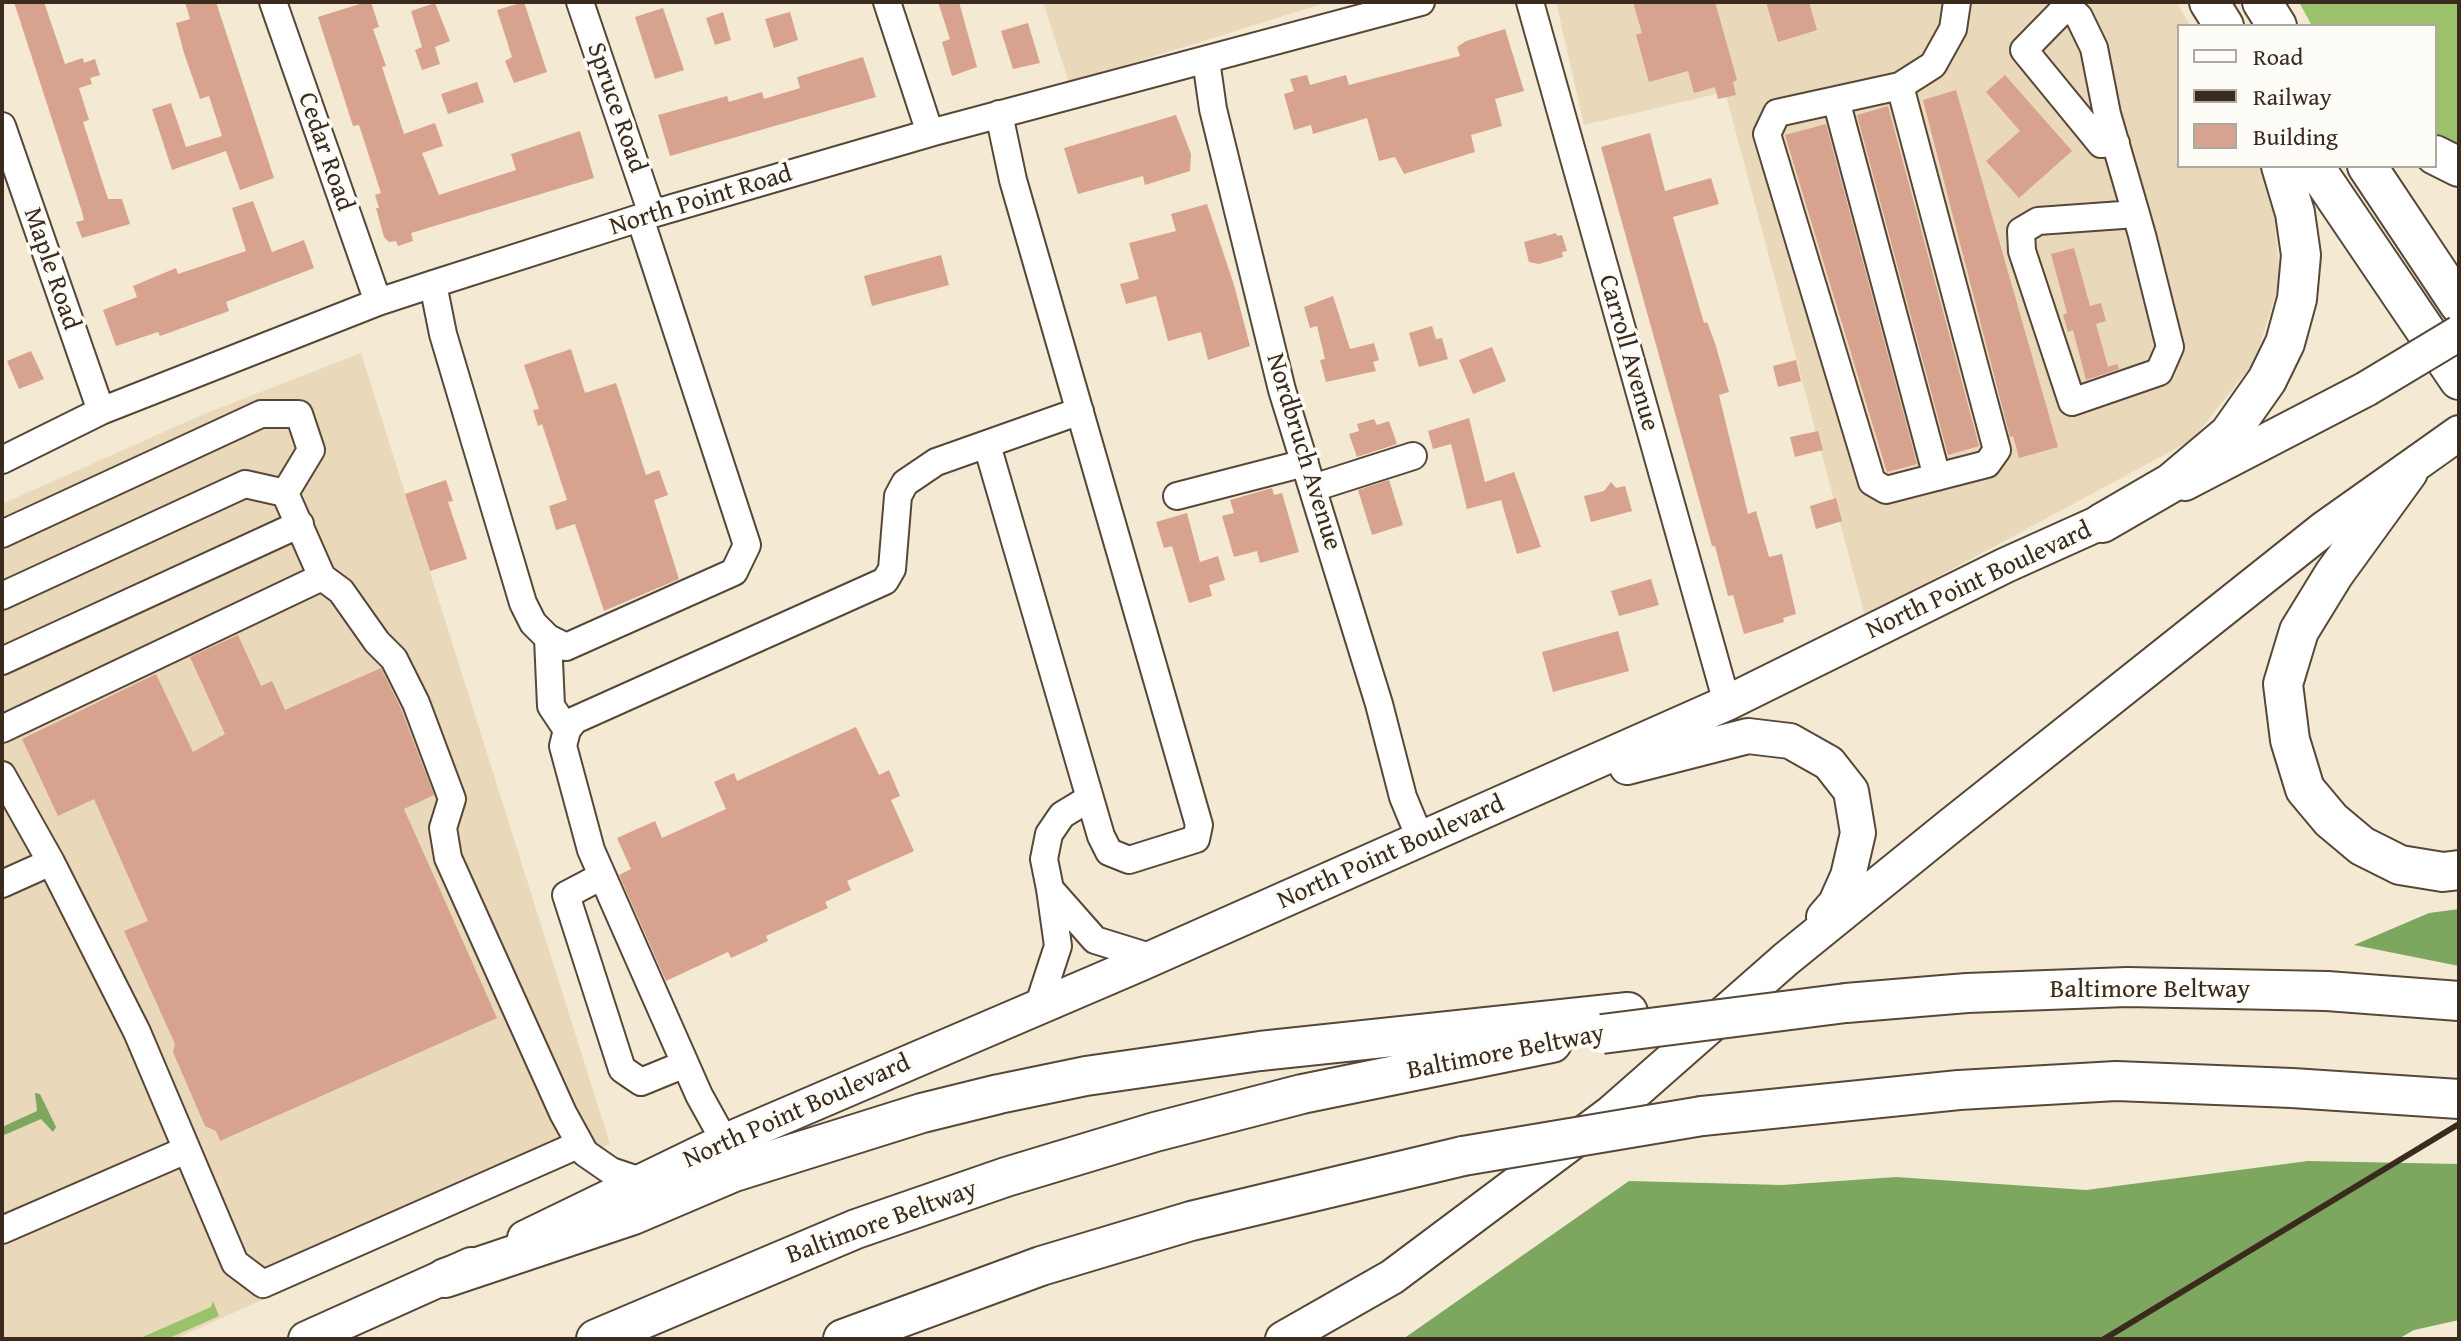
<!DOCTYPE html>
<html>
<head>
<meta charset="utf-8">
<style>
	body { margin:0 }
	#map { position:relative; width:2461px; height:1341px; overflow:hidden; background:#f4ead3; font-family:"Gentium Book Plus",serif }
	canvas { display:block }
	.frame { position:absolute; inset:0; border:4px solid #3b2a1e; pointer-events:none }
	.legend { position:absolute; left:2177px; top:24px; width:260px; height:144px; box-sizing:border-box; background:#fdfcf7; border:2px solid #afa8a0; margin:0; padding:10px 14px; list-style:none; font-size:24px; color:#3b2a1e }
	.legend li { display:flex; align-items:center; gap:16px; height:40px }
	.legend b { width:40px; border:2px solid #afa8a0 }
</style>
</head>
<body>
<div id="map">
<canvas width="2461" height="1341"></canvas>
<div class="frame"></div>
<ul class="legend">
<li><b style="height:10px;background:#fff"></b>Road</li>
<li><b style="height:10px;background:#3b2a1e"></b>Railway</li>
<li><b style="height:22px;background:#d7a28e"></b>Building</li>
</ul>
</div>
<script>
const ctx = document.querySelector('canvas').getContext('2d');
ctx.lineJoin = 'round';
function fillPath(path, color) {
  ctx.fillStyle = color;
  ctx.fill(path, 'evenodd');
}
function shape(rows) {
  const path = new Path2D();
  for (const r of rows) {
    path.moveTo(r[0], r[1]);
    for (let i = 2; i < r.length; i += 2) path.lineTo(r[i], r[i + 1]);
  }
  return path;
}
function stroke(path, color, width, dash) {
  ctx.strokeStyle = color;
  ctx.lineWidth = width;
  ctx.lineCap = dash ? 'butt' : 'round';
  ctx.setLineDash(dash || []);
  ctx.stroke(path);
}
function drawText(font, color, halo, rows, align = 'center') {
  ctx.font = font + ' "Gentium Book Plus",serif';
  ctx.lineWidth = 7;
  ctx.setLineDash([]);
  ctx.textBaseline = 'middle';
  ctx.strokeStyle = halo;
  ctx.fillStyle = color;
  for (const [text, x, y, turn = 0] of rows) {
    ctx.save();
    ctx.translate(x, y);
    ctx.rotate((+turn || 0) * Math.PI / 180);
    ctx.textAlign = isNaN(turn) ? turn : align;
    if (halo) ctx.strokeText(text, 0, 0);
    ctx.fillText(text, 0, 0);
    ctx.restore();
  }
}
const built = shape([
	[1043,2,1328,2,1069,83],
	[1556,2,2177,2,2190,26,2179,26,2179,166,2268,166,2270,170,2280,280,2255,361,2192,440,1865,616,1725,92,1584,125],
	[361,353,610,1144,175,1339,2,1339,2,504,204,414]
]);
const green = shape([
	[2299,2,2459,2,2459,159,2435,151,2435,26,2312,26],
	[213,1301,219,1316,167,1339,138,1339,211,1307]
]);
const forest = shape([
	[2459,909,2459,966,2354,945,2429,913],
	[35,1093,40,1094,56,1127,53,1132,41,1119,2,1136,2,1127,37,1111],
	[2308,1161,2459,1164,2459,1320,2414,1330,2398,1339,1403,1339,1629,1181,1782,1185,1896,1177,2086,1190]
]);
const building = shape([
	[14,2,44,2,65,64,83,58,84,63,95,59,100,75,90,78,92,84,79,88,89,120,83,122,108,199,122,199,130,224,82,238,76,222,84,220,82,212],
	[185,2,216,2,274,178,240,190,226,151,172,170,152,109,171,103,186,147,222,136,209,96,200,99,184,53,176,23,190,19],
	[366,2,371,2,379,27,373,29,386,66,382,67,404,134,435,123,443,146,422,153,439,195,516,170,511,154,580,131,594,178,411,233,413,241,398,246,396,241,389,242,384,237,376,208,379,208,375,195,381,193,359,125,353,126,318,17],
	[524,2,547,72,514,83,505,61,512,57,497,10],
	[938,2,959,2,977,67,952,76,942,42,950,39],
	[1633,2,1715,2,1737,80,1733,82,1736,95,1718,99,1715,87,1694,93,1688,71,1649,82,1636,35,1642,33],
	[1766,2,1809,2,1817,30,1778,42],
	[435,3,450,41,435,47,440,64,422,70,415,50,422,47,411,11],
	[663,8,684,70,655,79,635,17],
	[723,12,731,40,715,45,706,18],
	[790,12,798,40,774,48,765,19],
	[1028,23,1040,63,1013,69,1001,31],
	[1505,29,1524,91,1495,99,1502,126,1471,135,1475,152,1404,174,1395,157,1379,161,1367,118,1313,134,1311,125,1294,130,1284,94,1294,91,1290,79,1307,75,1310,85,1346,75,1349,85,1460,56,1457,47,1466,41],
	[863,57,876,97,670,156,658,115,727,96,729,102,762,92,764,99,800,88,797,77],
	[2005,75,2072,151,2019,198,1986,161,2020,131,1986,92],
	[477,82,484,102,448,114,441,94],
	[1956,90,2058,447,2019,458,2013,436,2010,437,1923,100],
	[1888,106,1979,446,1948,455,1857,115],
	[1176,115,1191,154,1190,171,1145,185,1143,176,1078,194,1064,148],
	[1826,124,1917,464,1887,472,1785,135],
	[1650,133,1665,191,1711,178,1719,204,1673,217,1704,323,1707,322,1715,343,1729,392,1719,395,1748,514,1756,511,1769,557,1782,554,1796,614,1783,618,1784,622,1744,634,1733,595,1728,596,1715,546,1712,546,1601,147],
	[253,201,272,252,304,240,314,268,226,302,229,311,160,336,158,332,116,346,103,310,137,297,133,286,176,268,178,274,246,251,232,208],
	[1207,204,1234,285,1250,346,1208,360,1201,332,1168,341,1156,296,1126,304,1120,284,1139,279,1129,243,1176,231,1171,214],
	[1556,233,1557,236,1562,235,1567,251,1562,252,1563,257,1539,264,1529,262,1524,242],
	[2074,248,2090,306,2101,303,2106,321,2096,324,2108,367,2117,364,2119,369,2086,380,2073,330,2068,332,2063,315,2067,313,2051,254],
	[941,255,949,285,872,306,864,276],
	[1333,296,1350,349,1374,343,1379,360,1373,362,1376,371,1326,382,1320,360,1325,359,1317,326,1310,328,1304,307],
	[1432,326,1436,339,1442,338,1448,359,1419,367,1409,333],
	[1492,347,1506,381,1473,394,1459,360],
	[571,349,585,393,616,383,646,475,659,470,668,495,654,500,679,579,604,611,575,524,556,530,549,506,567,500,542,424,538,426,533,410,539,409,524,365],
	[31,351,44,379,19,389,7,361],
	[1796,360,1801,381,1778,387,1773,366],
	[1469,418,1485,482,1514,472,1541,547,1517,554,1501,500,1467,509,1451,444,1433,449,1428,431],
	[1374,419,1377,425,1389,421,1397,444,1357,457,1349,434,1359,431,1357,424],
	[1818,431,1823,450,1795,457,1790,437],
	[446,480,453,501,448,502,467,559,430,571,405,494],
	[1389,480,1403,525,1372,535,1358,490],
	[1611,482,1616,488,1625,486,1632,511,1591,522,1584,496,1604,491],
	[1272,488,1274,495,1282,493,1299,552,1260,563,1257,551,1234,557,1222,516,1234,513,1230,500],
	[1836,498,1842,521,1816,529,1810,506],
	[1187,513,1200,562,1218,556,1225,580,1209,585,1212,596,1189,603,1172,546,1164,548,1156,522],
	[1651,579,1659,605,1619,616,1611,591],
	[1618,631,1629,671,1553,692,1542,652],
	[238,635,261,686,272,681,285,710,381,668,401,709,434,795,404,809,497,1018,220,1141,216,1131,205,1126,173,1052,175,1044,124,931,148,921,94,799,58,816,22,739,156,674,193,752,225,734,190,657],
	[856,727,879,775,889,770,900,796,891,800,914,851,847,881,851,890,825,902,828,908,766,936,768,941,731,958,728,952,666,981,619,875,631,869,617,838,655,821,662,838,726,809,714,782,734,773,737,781]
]);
const minor = shape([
	[273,2,378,302],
	[580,2,652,214],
	[887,2,930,133],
	[1530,2,1727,703],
	[2063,2,2079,17,2094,48,2107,114,2136,214,2142,235,2170,347,2159,372,2072,402,2022,251,2021,231,2038,221,2136,214],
	[2068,5,2024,50,2101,144,2116,143],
	[1206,60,1213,109,1282,390,1379,704,1403,797,1420,838],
	[1900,86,1997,450,1987,464,1886,490,1872,482,1767,134,1777,113,1900,86,1933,65,1953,29,1957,2],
	[1836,100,1937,477],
	[2,126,101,411],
	[433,284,443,334,523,603,533,623,548,638,566,647,734,572,747,545,640,218],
	[987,445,1101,836,1109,852,1129,860,1196,839,1199,825,1013,180,999,114],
	[2,460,101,411,378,302,433,284,652,214,930,133,1421,2],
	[1313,488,1413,456],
	[1177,496,1305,463],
	[2,534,261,414,299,414,311,450,285,493,322,577],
	[2,596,245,484,285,493],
	[548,638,551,706,567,730],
	[2,661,300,524],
	[2,729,322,577,341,591,377,642,394,659,416,703,452,799,443,828,448,858,563,1113,585,1153,611,1171,641,1181],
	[2,775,51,862,137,1032,235,1263,263,1284,580,1144],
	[602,876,566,895,622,1069,641,1082,685,1064],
	[2,884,51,862],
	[1050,889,1044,859,1049,834,1062,815,1090,798],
	[1038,1007,1058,946,1050,889,1095,940,1153,958],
	[725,1142,699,1095,591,850,563,746,567,730,575,720,885,581,892,569,898,496,905,483,936,462,1080,411],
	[2,1230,186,1150]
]);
const major = shape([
	[2185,483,2366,389],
	[1627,767,1748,736,1790,741,1829,763,1851,791,1858,833,1848,876,1836,903,1824,917],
	[525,1238,719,1144,1139,964,1727,703,2006,565,2126,511],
	[306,1339,471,1265],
	[1283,1339,1392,1277,1611,1113,1786,959,1950,826,2325,528,2459,433]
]);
const highway = shape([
	[2209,2,2224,26],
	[2262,2,2277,26],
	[2435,155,2459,167],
	[2314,166,2459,380],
	[2367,166,2459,304],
	[2408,472,2334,574,2299,631,2283,684,2290,740,2305,789,2331,820,2362,846,2400,865,2443,872,2459,870],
	[2102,523,2171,483,2229,434,2267,380,2285,343,2297,299,2301,255,2295,213,2281,166],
	[1846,1003,1967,993,2127,987,2327,991,2459,1001],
	[1702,1116,1959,1090,2116,1081,2292,1088,2459,1099],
	[445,1278,633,1215,734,1172,922,1113,999,1094,1086,1076,1260,1051,1628,1012],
	[596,1339,856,1229,1006,1177,1155,1132,1302,1094,1552,1043],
	[843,1339,1041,1266,1191,1221,1463,1156]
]);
const rail = shape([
	[2104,1339,2459,1124]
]);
const majorBridge = shape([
	[2366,389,2459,333]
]);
const highwayBridge = shape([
	[1602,1034,1846,1003],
	[1463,1156,1702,1116]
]);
const streetNames = [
	["Spruce Road",616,108,71],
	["Cedar Road",325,152,71],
	["North Point Road",701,201,-17],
	["Maple Road",51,269,71],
	["Carroll Avenue",1628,353,74],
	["Nordbruch Avenue",1303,452,73],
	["North Point Boulevard",1979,581,-25],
	["North Point Boulevard",1391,853,-24],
	["Baltimore Beltway",2150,990],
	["Baltimore Beltway",1506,1053,-11],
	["North Point Boulevard",797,1112,-24],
	["Baltimore Beltway",882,1223,-20]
];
fillPath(built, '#ead8ba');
fillPath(green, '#9cc16b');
fillPath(forest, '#7da75f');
fillPath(building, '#d7a28e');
stroke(minor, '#574739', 30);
stroke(major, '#574739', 38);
stroke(highway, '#574739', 42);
stroke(minor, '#fff', 26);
stroke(major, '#fff', 34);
stroke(highway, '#fff', 38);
stroke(rail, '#3b2a1e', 6);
stroke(majorBridge, '#574739', 38, []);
stroke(highwayBridge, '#574739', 42, []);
stroke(majorBridge, '#fff', 34);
stroke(highwayBridge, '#fff', 38);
drawText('26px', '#3b2a1e', '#fdfcf7', streetNames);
</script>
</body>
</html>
